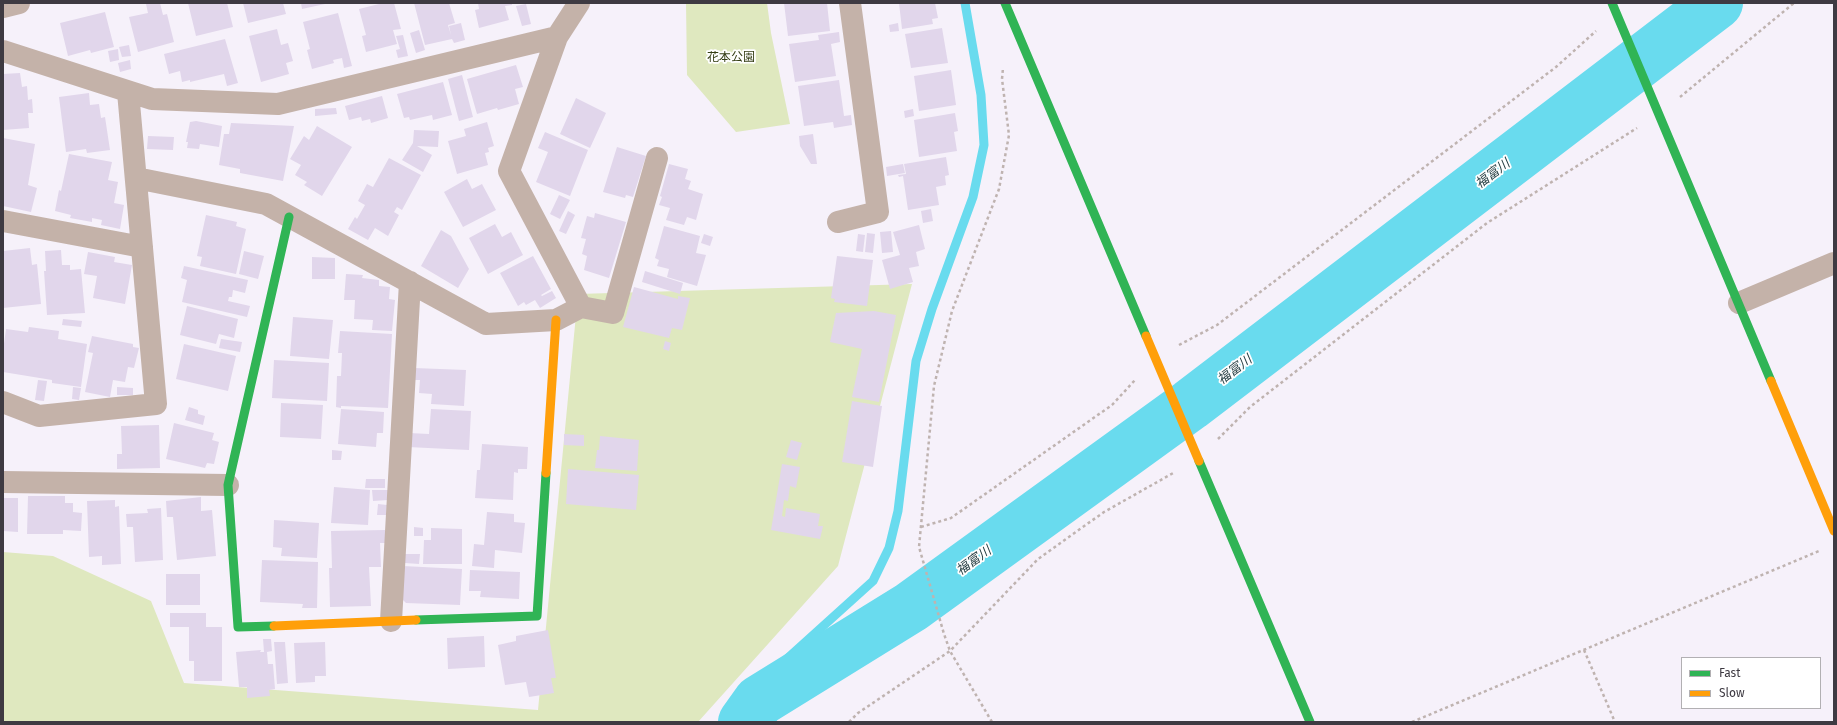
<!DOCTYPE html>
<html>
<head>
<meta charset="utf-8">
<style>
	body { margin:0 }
	#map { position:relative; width:1837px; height:725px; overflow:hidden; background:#f6f1fa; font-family:"Fira Sans",sans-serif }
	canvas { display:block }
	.frame { position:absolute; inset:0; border:4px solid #3e3a42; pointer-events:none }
	.legend { position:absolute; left:1681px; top:657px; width:140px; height:52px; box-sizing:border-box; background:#fff; border:1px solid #b2b0b3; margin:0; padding:5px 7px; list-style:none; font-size:12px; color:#3e3a42 }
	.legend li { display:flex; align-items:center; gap:8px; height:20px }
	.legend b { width:20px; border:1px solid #b2b0b3 }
</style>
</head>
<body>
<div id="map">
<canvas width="1837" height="725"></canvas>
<div class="frame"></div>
<ul class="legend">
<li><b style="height:5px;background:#30b455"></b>Fast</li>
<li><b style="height:5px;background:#ff9f0a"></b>Slow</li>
</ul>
</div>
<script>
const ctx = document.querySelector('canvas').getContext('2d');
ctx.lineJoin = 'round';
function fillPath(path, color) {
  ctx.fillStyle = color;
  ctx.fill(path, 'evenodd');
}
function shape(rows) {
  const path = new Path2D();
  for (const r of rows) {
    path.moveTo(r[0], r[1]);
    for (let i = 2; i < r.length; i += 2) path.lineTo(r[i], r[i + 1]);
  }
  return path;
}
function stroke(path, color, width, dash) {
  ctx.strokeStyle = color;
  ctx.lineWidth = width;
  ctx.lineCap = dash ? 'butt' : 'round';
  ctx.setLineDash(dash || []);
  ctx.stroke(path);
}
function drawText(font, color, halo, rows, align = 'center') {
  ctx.font = font + ' "Fira Sans","Noto Sans JP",sans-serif';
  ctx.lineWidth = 3.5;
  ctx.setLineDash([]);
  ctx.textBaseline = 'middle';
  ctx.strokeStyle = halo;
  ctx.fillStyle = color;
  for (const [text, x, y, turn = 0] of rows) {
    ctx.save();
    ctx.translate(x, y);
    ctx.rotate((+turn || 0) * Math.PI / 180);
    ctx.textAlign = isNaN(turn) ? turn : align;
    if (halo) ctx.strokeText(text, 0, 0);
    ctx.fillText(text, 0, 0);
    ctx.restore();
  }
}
const green = shape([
	[686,3,767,3,771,33,790,124,736,132,687,75],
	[912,284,838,566,698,722,3,722,3,552,53,556,151,601,184,683,538,710,578,294]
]);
const stream = shape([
	[759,701,780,665,873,581,889,548,898,511,916,361,932,309,973,197,984,145,981,95,965,3]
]);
const river = shape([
	[744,722,759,701,911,607,1190,405,1717,3]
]);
const building = shape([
	[149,3,160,3,163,15,167,14,174,42,138,52,129,17,148,13,146,4],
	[188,3,227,3,233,27,196,36],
	[243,3,283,3,286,14,248,23],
	[301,3,325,3,325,4,302,9],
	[383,3,394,3,401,29,393,30,397,44,366,52,362,36,366,35,359,9],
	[414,3,449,3,455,23,448,25,451,35,449,26,461,23,465,40,454,43,452,39,425,45],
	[478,3,512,3,512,5,505,6,509,20,479,28,475,10,479,9],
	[784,3,827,3,830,31,788,36],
	[899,3,935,3,938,18,932,19,933,24,902,29],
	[526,4,531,24,522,26,516,6],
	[105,12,114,47,91,53,90,50,68,56,60,23],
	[338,13,352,66,344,68,342,58,333,60,334,63,312,69,307,50,310,49,303,22],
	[898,23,899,31,890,32,889,25],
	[942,28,948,63,911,68,905,34],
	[277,29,281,45,288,43,293,61,286,63,289,74,261,82,249,36],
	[419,30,425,50,416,53,410,33],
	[839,32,840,42,831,44,836,76,795,82,789,44,819,40,818,35],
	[403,35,408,56,398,58,396,50,400,49,396,36],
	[225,39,238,83,227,86,224,74,190,82,190,80,182,82,180,71,169,74,164,54],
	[129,45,131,56,122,57,119,47],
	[118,49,119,60,110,62,108,51],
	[130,60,131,69,120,72,118,63],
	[516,65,523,87,515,89,519,104,498,110,497,108,477,114,467,79],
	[951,70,956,105,919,111,914,76],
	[20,73,22,87,27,86,28,100,32,99,33,113,28,113,29,128,3,130,3,74],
	[462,75,473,117,459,121,448,79],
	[839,80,844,116,851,115,852,125,834,128,833,122,804,126,798,86],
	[443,82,452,115,433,120,432,115,410,120,409,117,404,118,397,94],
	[89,93,90,105,99,104,101,118,105,117,110,150,87,153,86,149,66,152,59,97],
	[382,96,388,118,371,123,370,119,362,121,361,117,349,120,345,106],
	[576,98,606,113,590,148,560,134],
	[336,108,337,114,315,116,315,109],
	[913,109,914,116,905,118,904,111],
	[955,113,958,131,954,132,957,151,919,157,914,120],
	[196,121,222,126,219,147,200,144,199,149,187,148,188,142,186,142,190,122],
	[487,122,494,146,488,148,489,152,485,153,488,165,457,174,448,141,466,136,464,129],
	[231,123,294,126,283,181,240,173,240,169,219,165,224,134,229,134],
	[317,126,352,147,322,196,304,185,307,182,295,175,301,165,290,159,304,136,309,140],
	[414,130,439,131,438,147,417,146,432,155,423,172,402,160,413,143],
	[545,132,588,150,570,196,536,182,548,152,538,148],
	[813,134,817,164,811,164,800,146,799,136],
	[148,136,174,137,173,150,147,149],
	[3,138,35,144,28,185,37,188,31,212,3,206],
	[617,147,646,156,633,197,626,195,625,198,603,192],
	[69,154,112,162,108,180,118,182,114,203,124,205,120,229,101,225,102,220,92,218,92,222,70,218,71,215,55,211,59,190,61,191],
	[946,157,949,175,945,176,946,185,936,187,939,205,908,210,903,176,899,177,898,175,906,174,904,164],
	[389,158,421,175,402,210,397,207,394,212,399,215,388,236,375,228,368,240,348,229,355,217,357,219,365,205,358,201,367,184,373,187],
	[669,164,688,169,685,179,691,181,688,189,703,194,696,220,687,217,684,225,666,220,670,208,659,205,662,197,660,196],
	[903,164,905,173,887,176,886,167],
	[467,179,472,189,482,184,496,210,463,227,444,192],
	[559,195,570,200,560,219,550,214],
	[931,209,933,221,923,223,921,211],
	[568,211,575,215,566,234,559,231],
	[595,213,626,222,609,278,584,270,587,256,582,254,586,239,581,238,587,216,594,218],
	[206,215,237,222,236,226,246,229,236,274,200,266,202,257,197,256],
	[495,224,502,237,511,232,523,255,488,274,469,238],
	[919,225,925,249,916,252,919,266,909,268,913,282,890,289,882,260,900,255,893,232],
	[664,226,700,236,696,253,706,255,697,286,667,277,669,269,657,266,659,260,655,258],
	[441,230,451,236,469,269,458,288,421,266],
	[891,231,893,252,882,253,880,232],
	[867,233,875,234,873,253,865,252],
	[704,234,713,237,710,246,701,243],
	[858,234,865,235,863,252,856,251],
	[30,248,32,265,37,264,41,304,3,308,3,251],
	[61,250,62,265,70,265,70,270,81,269,85,313,47,315,44,271,46,271,45,251],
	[244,251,264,256,258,279,239,274],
	[88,252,115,257,114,262,132,265,125,304,93,298,97,276,84,274],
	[533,256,551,289,541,295,542,296,552,291,556,298,540,308,535,300,526,305,524,302,518,306,500,273],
	[837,256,873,260,867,306,834,302,835,299,831,298],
	[312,257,335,258,335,279,312,279],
	[184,266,248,280,245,293,233,290,232,297,229,297,228,301,250,306,247,317,182,302,187,280,181,278],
	[645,271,683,283,680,294,642,282],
	[346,274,363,275,362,278,379,280,379,286,390,287,389,299,395,300,392,331,372,330,373,320,354,319,355,300,344,300],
	[634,287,678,299,678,296,690,298,682,330,672,328,669,338,623,327],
	[187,306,238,319,234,338,219,334,216,344,180,335],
	[874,311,896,315,879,402,852,397,862,349,830,342,836,313],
	[293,317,333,320,329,359,290,356],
	[63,319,82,321,81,327,62,325],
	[29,327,59,331,58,339,87,344,81,387,52,383,52,380,3,372,3,351,6,329,28,332],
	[340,331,392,334,388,408,341,406,341,408,336,407,337,376,341,376,342,353,338,353],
	[92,336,133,344,133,347,139,348,134,368,128,367,125,382,113,380,110,397,85,392,93,353,88,352],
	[221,339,242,342,240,352,219,348],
	[665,341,671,343,669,351,663,349],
	[184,344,236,356,228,391,176,379],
	[274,360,329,363,327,401,272,398],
	[414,368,466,370,464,406,431,404,432,394,419,393,420,380,413,380],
	[38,380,47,381,44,401,35,400],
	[73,387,81,388,79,400,72,399],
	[117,387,133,388,133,395,117,395],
	[852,401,882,406,873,467,842,462],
	[281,403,323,405,321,439,280,437],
	[189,407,198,410,198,414,205,416,203,425,185,420],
	[341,409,384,412,383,433,377,433,376,447,338,444],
	[431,409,471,411,469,450,428,448,429,441,428,448,408,447,409,433,429,434],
	[174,423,214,433,212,440,219,442,214,464,207,463,205,468,166,459],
	[159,425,160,468,117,469,117,454,122,454,121,426],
	[564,434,584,435,584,446,564,445],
	[600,436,639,440,637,471,595,468,597,450,599,450],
	[791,440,802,443,797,460,786,457],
	[482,444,528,447,527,469,518,469,518,473,514,472,513,500,475,498,477,470,480,470],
	[332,450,342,451,341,460,332,460],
	[782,464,800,467,796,488,790,486,788,501,784,500,782,516,785,517,786,508,820,514,818,526,823,526,820,539,771,530],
	[568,469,639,475,636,510,566,504],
	[366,479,385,479,385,488,365,488],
	[334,487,370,490,368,525,331,523],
	[372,490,388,490,388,500,373,501],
	[28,496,65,496,65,503,73,503,73,512,82,513,81,531,63,530,63,534,27,534],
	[201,497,201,511,212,510,216,556,177,560,173,517,167,517,166,501],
	[3,498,18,498,18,532,3,531],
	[115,500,115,507,119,506,121,564,102,565,102,556,89,557,87,501],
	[378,504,387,505,386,515,377,515],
	[161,508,163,560,135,562,133,527,127,527,126,514,148,513,147,509],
	[487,512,514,514,514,522,525,523,522,553,495,550,494,568,472,566,474,544,484,545],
	[274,520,319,523,317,558,281,556,282,548,273,547],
	[414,527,423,528,423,536,414,536],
	[431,528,462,529,462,564,423,564,424,540,431,540],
	[385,530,385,543,380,543,381,567,369,567,371,606,330,607,329,568,336,568,332,568,331,531],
	[405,554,420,554,419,564,405,563],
	[262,560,318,562,317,608,302,608,303,604,260,602],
	[403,566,462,569,460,605,406,603,402,599],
	[470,570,520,572,519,599,480,597,481,591,469,591],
	[166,574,200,574,200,605,166,605],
	[170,613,206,613,206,627,222,627,222,681,194,681,194,661,189,661,189,627,170,627],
	[548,630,556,678,551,678,554,693,529,697,526,682,505,685,498,645,516,641,516,636],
	[484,636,485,667,448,669,447,638],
	[263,639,271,639,272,651,267,652,268,664,273,664,275,689,269,690,270,696,247,698,247,687,239,687,236,652,261,650,260,652,264,652],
	[274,642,285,642,288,683,277,684],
	[325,642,326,676,315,676,315,682,296,683,294,643]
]);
const path = shape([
	[1680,97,1794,3],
	[1179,345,1217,325,1556,67,1596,31],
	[1218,439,1250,407,1487,223,1637,128],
	[921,527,951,518,1112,405,1136,379],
	[1584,650,1615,722],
	[849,722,858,713,950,651,1038,559,1104,512,1175,472],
	[992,722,950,651,944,634,919,547,934,386,952,311,999,189,1009,135,1002,79,1003,68],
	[1412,722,1819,551]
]);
const street = shape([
	[579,3,557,37,509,171,581,307],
	[3,7,19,3],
	[3,51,152,99,278,104,557,37],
	[136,178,266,204,486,324,556,320,581,307,613,313,657,158],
	[3,221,142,247],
	[838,222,878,212,850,3],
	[1739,303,1834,263],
	[3,402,39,416,156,404,128,92],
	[3,482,228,485],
	[391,621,410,282]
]);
const fast = shape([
	[1005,3,1146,336],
	[1612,3,1771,381],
	[1199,461,1310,722],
	[416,620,537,616,546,473],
	[274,626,238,627,228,485,289,217]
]);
const slow = shape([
	[1146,336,1199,461],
	[1771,381,1834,531],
	[546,473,556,320],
	[274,626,416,620]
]);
const parkNames = [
	["花本公園",731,58]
];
const waterNames = [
	["福富川",1493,174,-37],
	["福富川",1235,370,-37],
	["福富川",974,561,-36]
];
fillPath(green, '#dfe8bf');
stroke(stream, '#69dbee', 9);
stroke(river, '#69dbee', 52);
fillPath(building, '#e1d6eb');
stroke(path, '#bfb3b0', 2.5, [3, 3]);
stroke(street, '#c4b2a9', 22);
stroke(fast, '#30b455', 9);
stroke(slow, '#ff9f0a', 9);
drawText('12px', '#343e14', '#fff', parkNames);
drawText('italic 13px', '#243d41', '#fff', waterNames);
</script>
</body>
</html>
